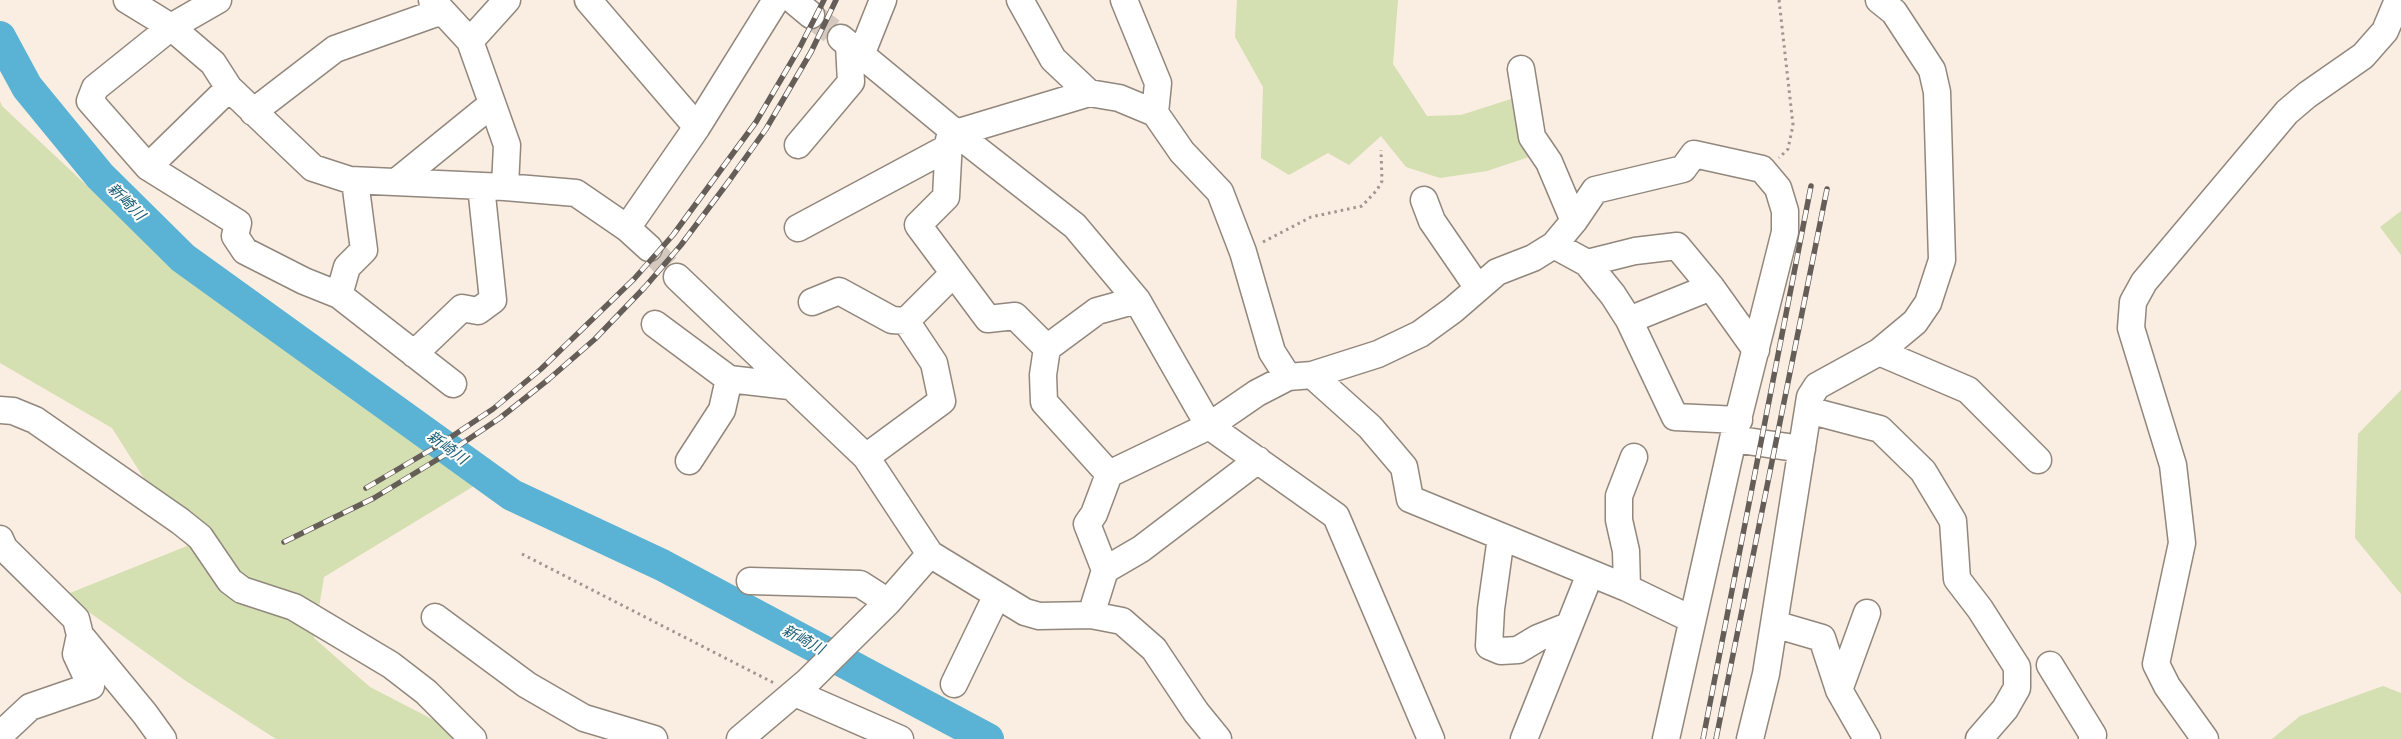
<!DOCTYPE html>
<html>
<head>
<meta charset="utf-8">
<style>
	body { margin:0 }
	canvas { display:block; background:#faede1 }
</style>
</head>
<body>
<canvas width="2401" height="739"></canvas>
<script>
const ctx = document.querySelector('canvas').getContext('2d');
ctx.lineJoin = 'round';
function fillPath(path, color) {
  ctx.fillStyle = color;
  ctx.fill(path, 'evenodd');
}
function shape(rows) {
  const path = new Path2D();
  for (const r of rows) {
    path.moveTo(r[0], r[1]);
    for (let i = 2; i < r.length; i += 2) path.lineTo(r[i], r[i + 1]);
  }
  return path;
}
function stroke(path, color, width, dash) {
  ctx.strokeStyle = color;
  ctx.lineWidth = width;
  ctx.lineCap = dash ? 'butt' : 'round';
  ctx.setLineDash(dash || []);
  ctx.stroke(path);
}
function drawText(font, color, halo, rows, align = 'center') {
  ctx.font = font + ' "Work Sans","Noto Sans JP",sans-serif';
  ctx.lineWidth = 4;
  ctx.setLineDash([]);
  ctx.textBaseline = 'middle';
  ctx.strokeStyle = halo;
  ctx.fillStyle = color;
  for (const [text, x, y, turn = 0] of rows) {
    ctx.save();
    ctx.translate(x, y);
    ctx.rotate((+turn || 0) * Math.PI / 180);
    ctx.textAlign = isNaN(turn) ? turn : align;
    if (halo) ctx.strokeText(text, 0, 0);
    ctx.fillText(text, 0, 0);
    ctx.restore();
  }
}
const green = shape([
	[1237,0,1398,0,1393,64,1427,116,1461,115,1511,99,1529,157,1487,171,1440,178,1406,167,1381,136,1349,165,1328,153,1289,175,1261,158,1263,87,1235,37],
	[0,101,2,106,164,258,474,486,324,577,314,638,370,687,457,732,460,739,276,739,186,681,65,595,187,546,112,428,0,363],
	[2401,211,2401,255,2380,227],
	[2401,390,2401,594,2355,538,2358,434],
	[2383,686,2401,693,2401,739,2272,739,2300,716]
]);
const river = shape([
	[0,37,27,87,100,176,183,258,512,495,662,565,988,739]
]);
const minorTunnel = shape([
	[811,15,841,38],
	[649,248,677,277]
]);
const path = shape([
	[1779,0,1793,125,1788,149,1779,158],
	[1263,242,1311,217,1362,206,1377,190,1382,181,1381,150],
	[522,554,774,683]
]);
const minor = shape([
	[127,0,171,27,213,63,229,88,313,168,350,180,505,187,576,193,627,228,649,248],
	[218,0,171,27,95,88,90,101,148,167,238,223,235,236,245,251,304,281,339,295,453,384],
	[432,0,470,41,507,145,505,187],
	[588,0,697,127],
	[793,0,811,15],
	[1020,0,1053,59,1089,93],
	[1124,0,1158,83,1155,113],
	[841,38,956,133,1075,226,1137,300,1209,426,1336,516,1431,739],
	[470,41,507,0],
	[861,55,883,0],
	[1521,69,1532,137,1549,162,1574,221],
	[253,112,335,49,442,11],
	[798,145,851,82,849,45],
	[148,167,229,88],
	[396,182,492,104],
	[1424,200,1432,221,1478,288],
	[627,228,697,127,776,0],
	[798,228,949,147],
	[1554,245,1587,263,1613,295,1629,320,1675,417,1739,420],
	[1587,263,1635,251,1677,246,1711,287,1756,350],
	[677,277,866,457,930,554,1025,612,1039,616,1091,615,1122,621,1154,649,1196,712,1218,739],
	[339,295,347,267,364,250,355,181],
	[812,302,839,291,892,320,906,321],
	[1629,320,1711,287],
	[655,324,729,379,789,386],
	[1047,348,1015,316,988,319,918,225,946,197,949,140,956,133,1089,93,1119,98,1155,113,1182,152,1220,192,1243,252,1272,352,1288,377],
	[1879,352,1968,390,2038,460],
	[414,354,462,308,478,311,493,300,481,186],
	[1312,375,1370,427,1404,467,1410,499,1627,588,1691,619],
	[0,410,13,411,35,420,180,521,200,537,230,581,242,590,294,607,391,665,426,692,473,739],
	[1808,410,1880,429,1923,471,1953,521,1957,579,1980,609,2017,667,2017,688,2005,709,1979,739],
	[1733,439,1802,449],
	[866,457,942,401,934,363,906,321,953,274],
	[689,461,722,410,729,379],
	[1109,474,1044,402,1043,375,1047,348,1097,311,1137,300],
	[1501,537,1491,609,1489,646,1501,651,1518,650,1538,638,1568,626],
	[0,539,4,548,76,619,80,635,145,714,163,739],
	[1105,570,1141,549,1258,460],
	[750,581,860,584,888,602],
	[1627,588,1626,551,1619,520,1619,496,1634,457],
	[1091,615,1105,570,1087,524,1094,514,1109,474,1209,426,1257,393,1288,377,1312,375,1378,354,1420,334,1453,310,1497,272,1533,258,1554,245,1574,221,1595,190,1683,169,1694,154,1762,169,1778,188,1785,211,1785,232,1733,439,1666,739],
	[435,617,527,685,584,718,654,739],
	[1774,624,1822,638,1839,690,1867,739],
	[2050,665,2093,735,2092,739],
	[954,684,997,595],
	[1839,690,1867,613],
	[795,693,900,739],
	[0,735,30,707,91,686,76,654,80,635],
	[740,739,807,682,888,602,930,554],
	[1524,739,1590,574],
	[1750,739,1766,674,1810,397,1817,386,1879,352,1915,322,1928,303,1942,260,1937,92,1932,70,1894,12,1879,0],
	[2205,739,2167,686,2156,664,2182,543,2173,465,2131,328,2133,302,2144,282,2287,112,2307,95,2363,56,2385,31,2398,0]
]);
const rail = shape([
	[366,488,439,445,493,409,541,369,634,279,673,235,756,122,800,47,824,0],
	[284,542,374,498,448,453,500,418,549,379,595,339,645,287,681,245,729,181,766,129,811,52,836,0],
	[1703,739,1811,186],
	[1716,739,1827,189]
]);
const waterNames = [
	["新崎川",126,202,45],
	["新崎川",447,448,36],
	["新崎川",803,640,28]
];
fillPath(green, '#d4dfb2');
stroke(river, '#5ab3d5', 32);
stroke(minorTunnel, '#d5c9bf', 26, [26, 13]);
stroke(minor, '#92877c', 29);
stroke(path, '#9f968d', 3, [2.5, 4]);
stroke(minor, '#fff', 26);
stroke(rail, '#655e58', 5.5);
stroke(rail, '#fffcfa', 4, [11]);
drawText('italic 15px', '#155d75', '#fffcfa', waterNames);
</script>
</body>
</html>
